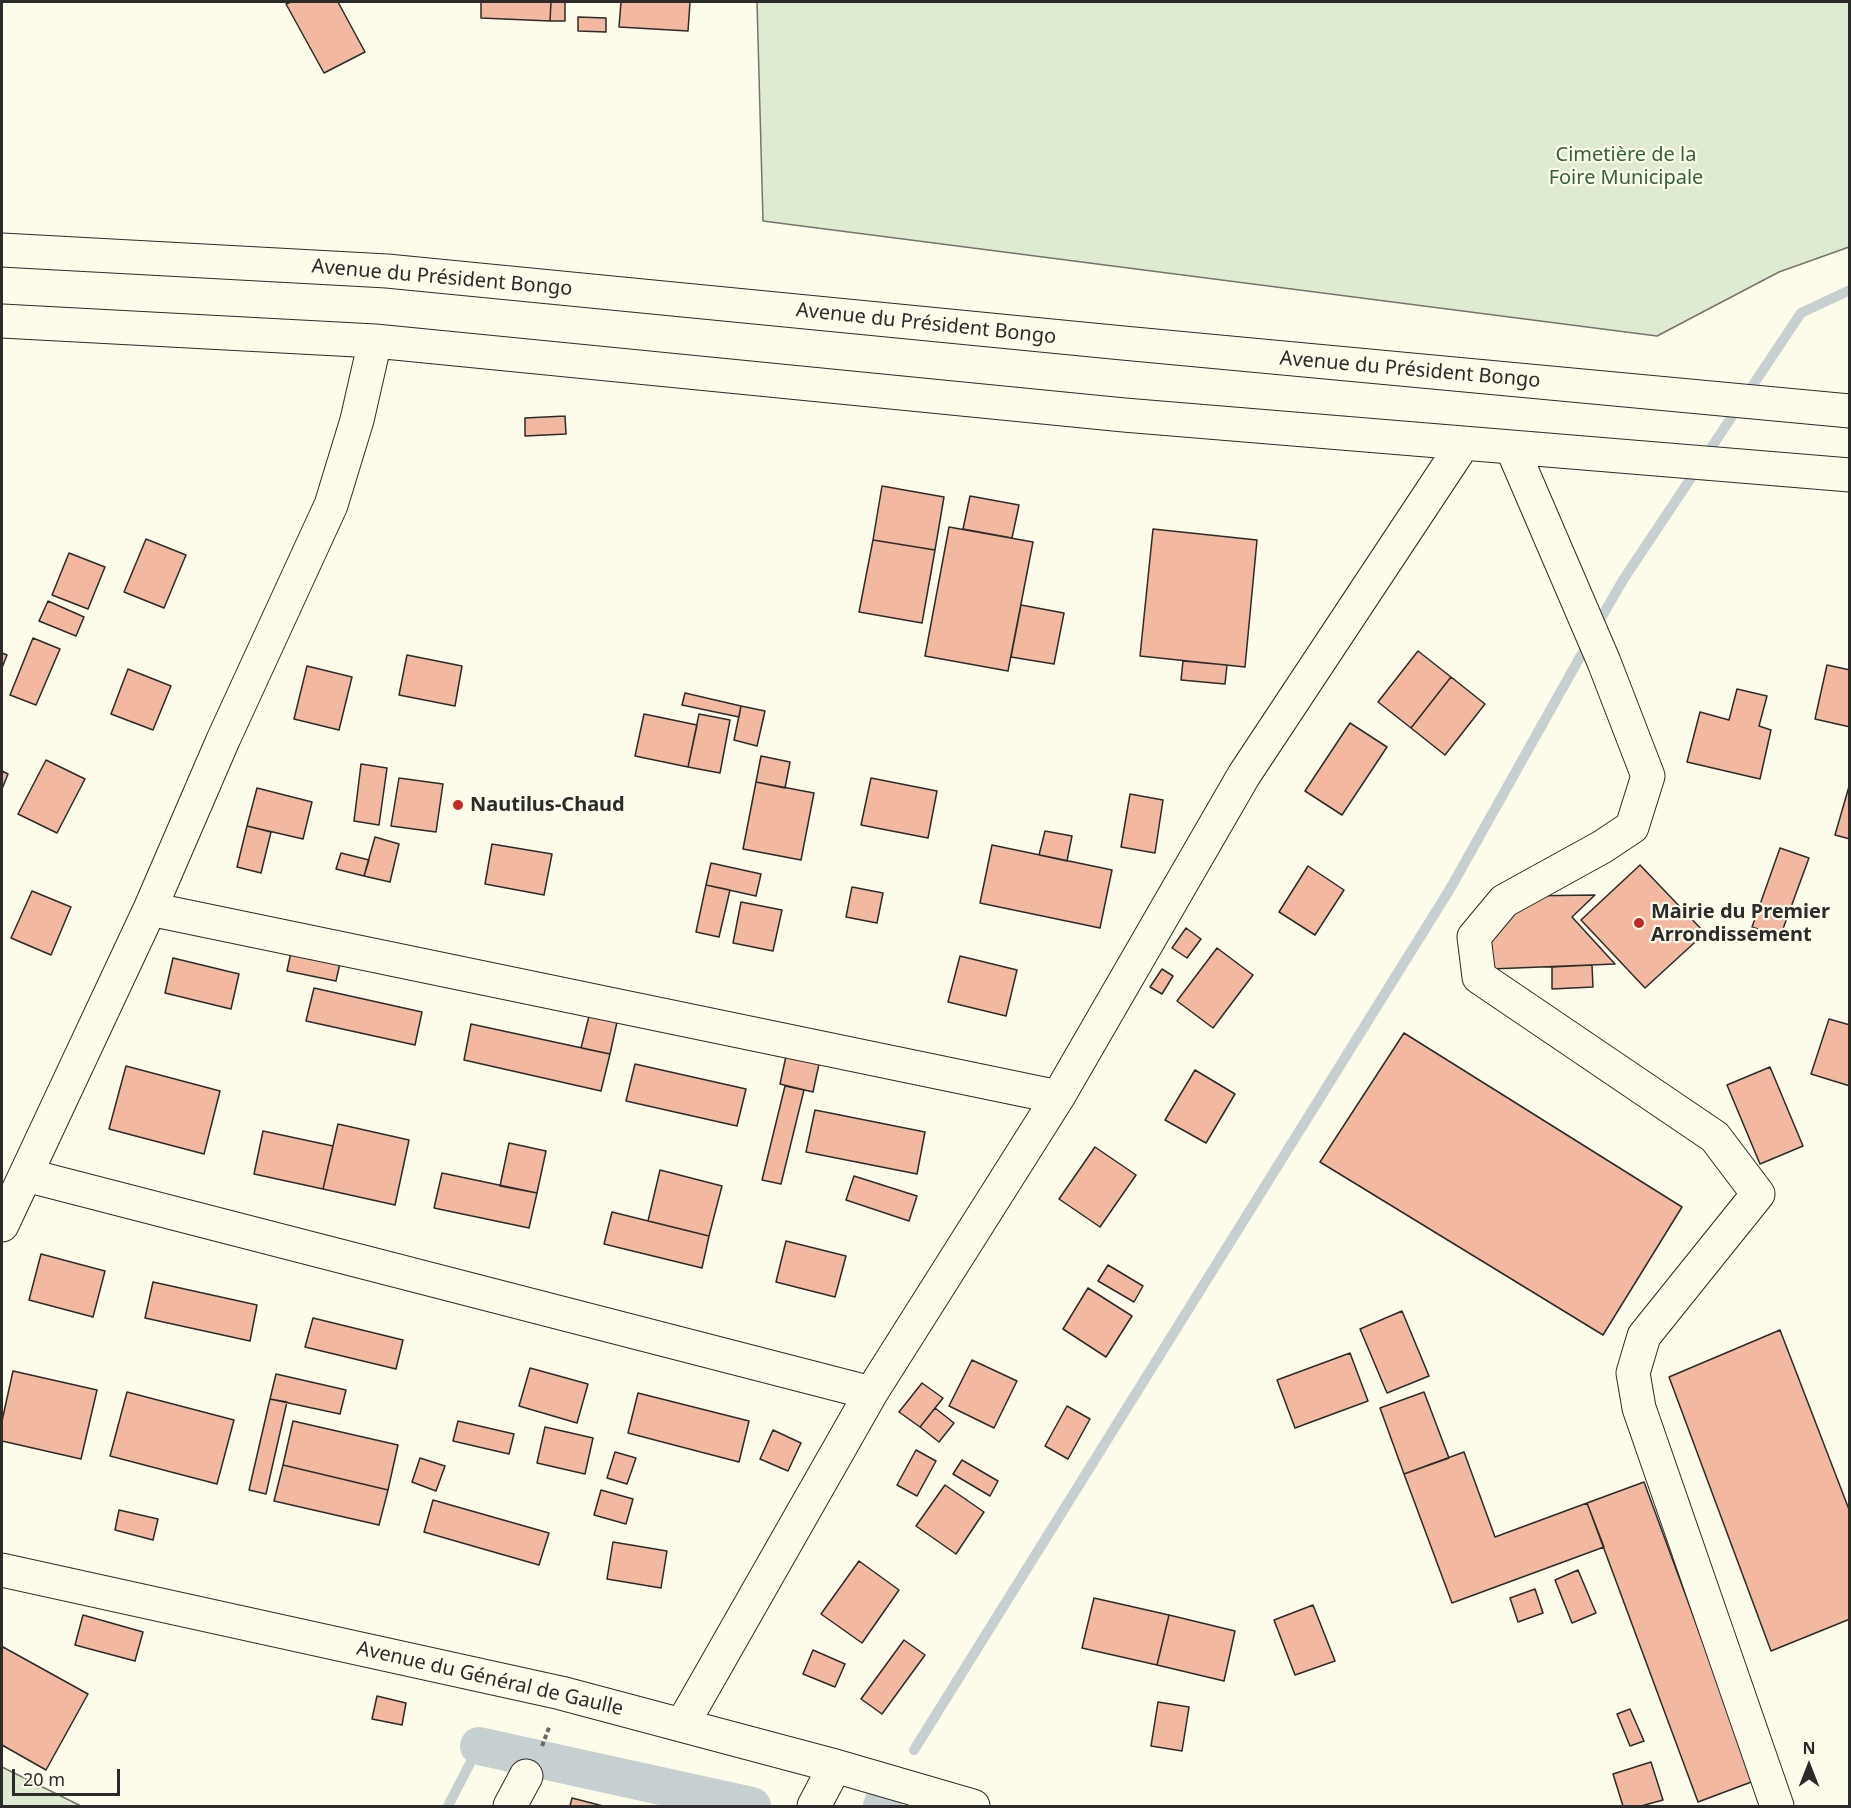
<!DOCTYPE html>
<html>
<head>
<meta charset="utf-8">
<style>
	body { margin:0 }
	#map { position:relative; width:1851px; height:1808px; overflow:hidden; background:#fdfbea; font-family:"Noto Sans",sans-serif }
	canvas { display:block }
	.frame { position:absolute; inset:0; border:3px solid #2b2b2b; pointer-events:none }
	.north { position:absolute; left:1779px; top:1736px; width:60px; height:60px; -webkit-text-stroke:4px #fdfbea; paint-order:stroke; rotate:0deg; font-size:16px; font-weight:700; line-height:24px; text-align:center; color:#2b2b2b }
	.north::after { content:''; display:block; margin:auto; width:21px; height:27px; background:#2b2b2b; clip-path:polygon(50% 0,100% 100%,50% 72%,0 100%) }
	.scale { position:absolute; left:12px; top:1769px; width:108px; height:27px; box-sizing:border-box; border:3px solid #2b2b2b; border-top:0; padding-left:8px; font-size:18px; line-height:21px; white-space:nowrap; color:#2b2b2b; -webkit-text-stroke:4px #fdfbea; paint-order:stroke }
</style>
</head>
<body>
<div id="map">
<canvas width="1851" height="1808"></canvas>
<div class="frame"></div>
<div class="north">N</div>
<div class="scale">20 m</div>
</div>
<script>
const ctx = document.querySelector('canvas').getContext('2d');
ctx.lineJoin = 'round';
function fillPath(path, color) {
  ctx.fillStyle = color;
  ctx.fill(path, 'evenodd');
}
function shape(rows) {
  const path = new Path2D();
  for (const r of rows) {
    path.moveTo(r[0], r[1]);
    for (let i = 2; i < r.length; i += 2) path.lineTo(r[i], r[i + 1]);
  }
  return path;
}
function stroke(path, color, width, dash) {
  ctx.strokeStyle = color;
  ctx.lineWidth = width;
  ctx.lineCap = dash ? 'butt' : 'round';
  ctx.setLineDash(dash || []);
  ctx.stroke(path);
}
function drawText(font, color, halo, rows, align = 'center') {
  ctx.font = font + ' "Noto Sans",sans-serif';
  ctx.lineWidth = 4.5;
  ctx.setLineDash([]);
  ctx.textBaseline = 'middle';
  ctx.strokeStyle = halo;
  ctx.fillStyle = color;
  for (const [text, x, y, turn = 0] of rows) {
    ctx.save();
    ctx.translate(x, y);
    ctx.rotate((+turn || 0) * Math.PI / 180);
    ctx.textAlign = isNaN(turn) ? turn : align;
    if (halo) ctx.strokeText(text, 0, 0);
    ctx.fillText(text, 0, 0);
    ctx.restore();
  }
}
const green = shape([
	[757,2,1849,2,1849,247,1779,272,1657,336,763,221,757,2],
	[2,1767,81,1806,2,1806,2,1767]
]);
const stream = shape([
	[1596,627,1623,580,1801,313,1850,290],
	[914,1750,1450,889,1589,641],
	[448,1806,479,1746]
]);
const canal = shape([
	[479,1746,752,1806],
	[882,1806,883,1804]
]);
const building = shape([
	[291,2,338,2,365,52,324,73,286,4,291,2],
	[481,2,551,2,550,21,481,18,481,2],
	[551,2,565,2,565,21,550,21,551,2],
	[621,2,690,2,688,31,619,27,621,2],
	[578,17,606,18,606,32,578,31,578,17],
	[565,416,566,434,525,436,525,418,565,416],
	[882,486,944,497,935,550,873,540,882,486],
	[970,496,1019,505,1012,538,963,529,970,496],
	[949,527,1033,542,1008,671,925,656,949,527],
	[1153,529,1257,540,1245,667,1140,656,1153,529],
	[146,539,186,555,164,608,124,592,146,539],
	[873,540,935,550,922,623,859,612,873,540],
	[69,553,105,567,88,609,52,595,69,553],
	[48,601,84,617,76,636,39,621,48,601],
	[1021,605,1064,613,1054,664,1011,657,1021,605],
	[33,638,60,649,36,705,10,695,33,638],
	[1418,651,1451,677,1411,728,1378,702,1418,651],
	[2,653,7,655,2,668,2,653],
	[407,655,462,666,455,706,399,695,407,655],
	[1183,661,1227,665,1225,684,1181,680,1183,661],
	[1827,665,1850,670,1850,727,1815,719,1827,665],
	[307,666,352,677,339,730,294,719,307,666],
	[128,669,171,686,153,730,111,714,128,669],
	[1451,677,1485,704,1445,755,1411,728,1451,677],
	[1737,689,1767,696,1759,726,1771,730,1760,779,1687,762,1700,712,1729,720,1737,689],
	[685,693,741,706,739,717,682,705,685,693],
	[741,706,765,711,757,746,734,740,741,706],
	[644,714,697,725,688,767,635,756,644,714],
	[699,714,730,720,720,773,688,767,699,714],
	[1350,723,1387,747,1342,815,1305,791,1350,723],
	[761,756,790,762,785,788,756,782,761,756],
	[46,760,85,779,57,833,18,814,46,760],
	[361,764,387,768,379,825,354,821,361,764],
	[2,771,8,774,2,789,2,771],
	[399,778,443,784,436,832,391,826,399,778],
	[871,778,937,791,928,838,861,825,871,778],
	[756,782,814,793,801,860,743,849,756,782],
	[1850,783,1850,839,1835,835,1850,783],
	[257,788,312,802,303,839,247,826,257,788],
	[1130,794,1163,800,1155,853,1121,847,1130,794],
	[247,826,271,832,261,873,237,867,247,826],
	[1045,831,1072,836,1067,861,1039,855,1045,831],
	[375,837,399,844,390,882,364,876,375,837],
	[492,844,552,854,544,895,485,884,492,844],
	[992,845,1112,870,1100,928,980,903,992,845],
	[1780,848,1809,858,1780,937,1752,927,1780,848],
	[341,853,369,860,364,876,336,869,341,853],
	[711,863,761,874,756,896,706,885,711,863],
	[1640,865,1705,933,1645,988,1581,920,1640,865],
	[1308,866,1344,890,1315,935,1279,912,1308,866],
	[706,885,730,890,719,937,696,932,706,885],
	[852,887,883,893,877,923,846,917,852,887],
	[32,891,71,907,51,955,11,938,32,891],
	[1595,895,1572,917,1615,964,1491,969,1491,939,1522,896,1595,895],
	[741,902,782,910,773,951,733,943,741,902],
	[1186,928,1201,939,1187,958,1172,948,1186,928],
	[1217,948,1253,975,1213,1028,1177,1001,1217,948],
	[291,952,340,963,336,981,287,971,291,952],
	[960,956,1017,970,1006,1016,948,1002,960,956],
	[173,958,239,974,231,1009,165,993,173,958],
	[1592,965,1593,987,1552,989,1552,967,1592,965],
	[1162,969,1173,976,1162,994,1150,987,1162,969],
	[314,988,422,1012,415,1045,306,1021,314,988],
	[589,1016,617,1022,610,1054,581,1048,589,1016],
	[1829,1019,1850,1025,1850,1086,1811,1074,1829,1019],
	[471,1024,610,1054,601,1091,464,1060,471,1024],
	[1404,1033,1682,1207,1603,1335,1320,1162,1404,1033],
	[786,1056,819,1064,813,1092,780,1084,786,1056],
	[635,1064,746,1089,737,1126,626,1101,635,1064],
	[126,1066,220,1091,204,1154,109,1129,126,1066],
	[1770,1067,1803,1146,1760,1164,1727,1085,1770,1067],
	[1195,1070,1235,1094,1206,1143,1165,1120,1195,1070],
	[785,1086,804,1090,781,1184,762,1180,785,1086],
	[815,1110,925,1132,917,1174,806,1152,815,1110],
	[338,1124,409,1140,395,1205,323,1189,338,1124],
	[263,1131,333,1146,323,1189,254,1174,263,1131],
	[509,1143,546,1151,537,1193,500,1186,509,1143],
	[1095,1147,1136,1175,1100,1227,1059,1199,1095,1147],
	[660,1170,722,1186,709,1236,648,1221,660,1170],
	[442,1173,537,1193,529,1228,434,1208,442,1173],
	[854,1176,917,1196,909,1221,846,1200,854,1176],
	[612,1212,709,1236,702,1268,604,1244,612,1212],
	[786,1241,846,1256,835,1297,776,1282,786,1241],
	[41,1254,105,1271,93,1317,29,1300,41,1254],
	[1108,1265,1143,1286,1134,1302,1098,1281,1108,1265],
	[153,1282,257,1305,250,1341,145,1318,153,1282],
	[1088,1288,1132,1316,1106,1357,1063,1329,1088,1288],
	[1402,1311,1429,1376,1387,1393,1360,1329,1402,1311],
	[313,1318,403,1340,396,1369,305,1347,313,1318],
	[1780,1330,1850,1512,1850,1619,1771,1651,1669,1377,1780,1330],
	[1350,1353,1368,1401,1295,1428,1277,1380,1350,1353],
	[972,1360,1017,1381,994,1428,949,1406,972,1360],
	[530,1368,588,1384,577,1423,519,1406,530,1368],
	[13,1371,97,1390,81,1459,2,1441,2,1421,13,1371],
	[276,1374,346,1390,340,1414,270,1399,276,1374],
	[922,1383,943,1398,920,1427,899,1412,922,1383],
	[127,1392,234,1420,217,1484,110,1456,127,1392],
	[1424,1392,1449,1458,1404,1474,1380,1408,1424,1392],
	[638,1393,749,1421,739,1462,628,1433,638,1393],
	[270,1399,287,1402,266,1494,249,1490,270,1399],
	[1067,1406,1090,1419,1068,1459,1045,1446,1067,1406],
	[935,1408,954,1423,939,1442,920,1427,935,1408],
	[293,1421,398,1445,388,1490,283,1465,293,1421],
	[458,1421,514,1434,509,1454,453,1441,458,1421],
	[545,1427,593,1438,585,1474,537,1463,545,1427],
	[773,1430,801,1443,788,1471,760,1459,773,1430],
	[916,1450,936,1461,917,1496,897,1485,916,1450],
	[615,1452,636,1458,627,1484,607,1478,615,1452],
	[1464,1452,1495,1537,1587,1503,1604,1547,1452,1603,1404,1474,1464,1452],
	[420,1458,445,1466,436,1491,412,1482,420,1458],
	[962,1460,998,1481,990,1496,953,1474,962,1460],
	[283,1465,388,1490,379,1525,274,1501,283,1465],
	[1644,1482,1754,1781,1698,1802,1587,1503,1644,1482],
	[945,1485,984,1512,956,1554,916,1526,945,1485],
	[601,1490,633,1499,626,1524,594,1515,601,1490],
	[433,1500,549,1533,539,1565,424,1532,433,1500],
	[119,1510,158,1519,153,1540,115,1530,119,1510],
	[613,1542,667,1551,661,1588,607,1579,613,1542],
	[859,1561,899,1590,862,1643,821,1614,859,1561],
	[1578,1570,1596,1613,1572,1623,1555,1580,1578,1570],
	[1535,1589,1543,1613,1518,1622,1510,1598,1535,1589],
	[1094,1598,1169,1615,1157,1665,1082,1648,1094,1598],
	[1313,1605,1335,1661,1295,1675,1274,1620,1313,1605],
	[83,1615,143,1632,135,1661,75,1645,83,1615],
	[1169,1615,1235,1631,1224,1681,1157,1665,1169,1615],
	[904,1640,925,1655,882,1714,861,1699,904,1640],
	[3,1647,88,1694,46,1770,2,1745,2,1650,3,1647],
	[813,1650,845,1664,835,1687,803,1674,813,1650],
	[377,1696,406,1703,402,1725,372,1719,377,1696],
	[1158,1702,1189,1707,1182,1751,1151,1746,1158,1702],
	[1630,1709,1644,1741,1630,1746,1617,1714,1630,1709],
	[1651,1762,1663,1800,1641,1806,1623,1806,1613,1774,1651,1762],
	[572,1798,603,1806,570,1806,572,1798]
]);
const path = shape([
	[542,1746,550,1725]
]);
const minor = shape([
	[2,250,387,271,1123,343,1850,411],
	[2,321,375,341,1124,415,1850,475],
	[1512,448,1604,662,1648,776,1632,827,1602,847,1504,901,1474,937,1479,977,1715,1137,1758,1194,1644,1336,1633,1373,1639,1408,1777,1806],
	[150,909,1058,1097],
	[26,1175,871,1393],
	[2,1225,150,909,223,740,331,505,357,420,375,341],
	[2,1570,561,1693,835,1766,973,1806],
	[682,1725,871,1393,1058,1097,1244,775,1463,444],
	[510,1806,526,1776],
	[814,1806,835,1766]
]);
const markers = [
	[458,805,6,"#c62828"],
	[1639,923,6,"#c62828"]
];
const parkNames = [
	["Cimetière de la",1626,155],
	["Foire Municipale",1626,178]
];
const streetNames = [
	["Avenue du Président Bongo",442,278,5],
	["Avenue du Président Bongo",926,324,6],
	["Avenue du Président Bongo",1410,370,5],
	["Avenue du Général de Gaulle",490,1679,13]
];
const poiNames = [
	["Nautilus-Chaud",470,805],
	["Mairie du Premier",1651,912],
	["Arrondissement",1651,935]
];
fillPath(green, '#deebd1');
stroke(green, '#74746e', 1.5);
stroke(stream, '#c7d0d0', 10);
stroke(canal, '#c7d0d0', 38);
fillPath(building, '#f2b8a0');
stroke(building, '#2b2b2b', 1.5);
stroke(minor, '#2b2b2b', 35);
stroke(path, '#6a6964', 4, [4.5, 3]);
stroke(minor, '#fdfbea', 33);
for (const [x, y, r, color] of markers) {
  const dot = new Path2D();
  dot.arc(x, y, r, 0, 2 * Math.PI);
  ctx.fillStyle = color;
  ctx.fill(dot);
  stroke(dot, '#fdfbea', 2);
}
drawText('20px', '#34623c', '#fdfbea', parkNames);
drawText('20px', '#2b2b2b', '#fdfbea', streetNames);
drawText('bold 20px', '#2b2b2b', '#fdfbea', poiNames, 'left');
</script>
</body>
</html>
